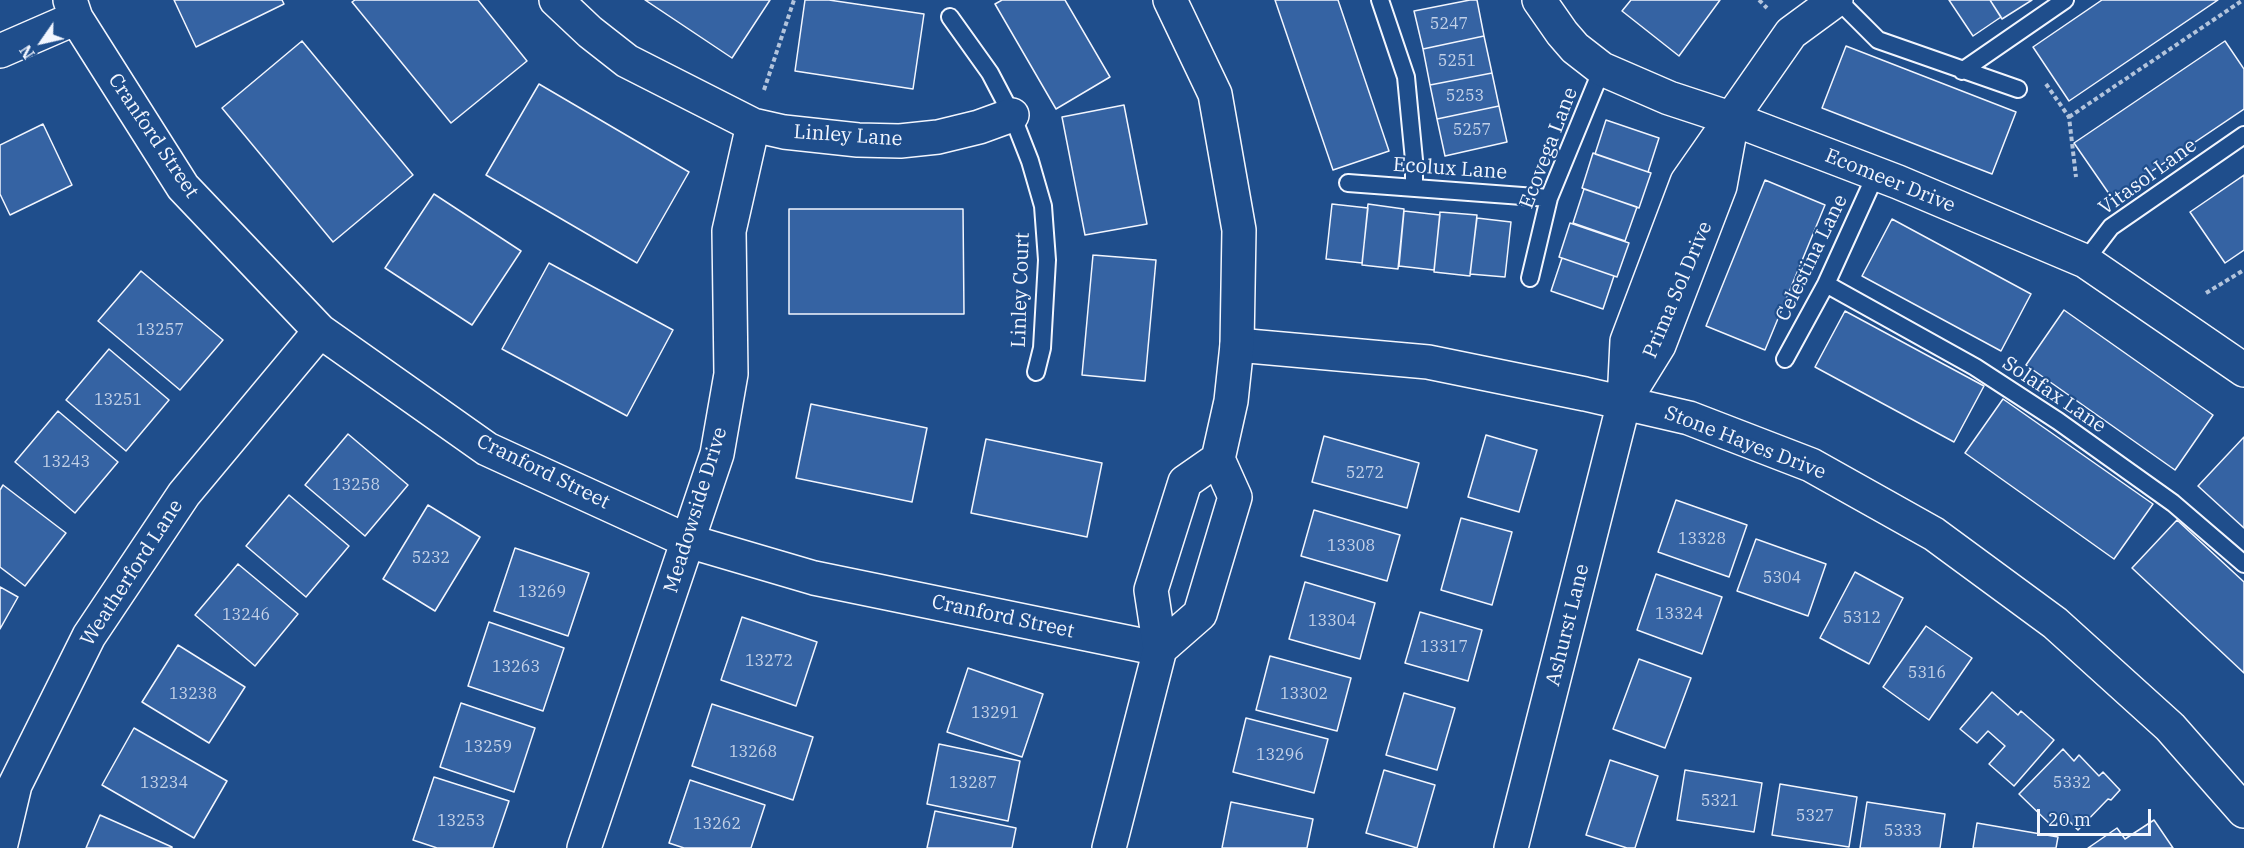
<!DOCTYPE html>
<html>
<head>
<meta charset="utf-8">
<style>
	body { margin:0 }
	#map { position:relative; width:2244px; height:848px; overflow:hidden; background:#1f4e8c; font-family:"IBM Plex Serif",serif }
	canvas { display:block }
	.north { position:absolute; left:12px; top:12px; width:60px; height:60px; -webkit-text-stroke:4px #1f4e8c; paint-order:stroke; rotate:236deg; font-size:16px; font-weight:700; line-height:24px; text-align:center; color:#f2f6ff }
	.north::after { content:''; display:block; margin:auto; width:21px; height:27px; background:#f2f6ff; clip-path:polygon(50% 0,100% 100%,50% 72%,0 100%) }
	.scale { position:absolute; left:2037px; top:809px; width:114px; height:27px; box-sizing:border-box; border:3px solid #f2f6ff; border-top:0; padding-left:8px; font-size:18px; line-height:21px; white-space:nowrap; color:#f2f6ff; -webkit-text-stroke:4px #1f4e8c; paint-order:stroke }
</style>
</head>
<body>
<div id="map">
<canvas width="2244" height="848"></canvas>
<div class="north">N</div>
<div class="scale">20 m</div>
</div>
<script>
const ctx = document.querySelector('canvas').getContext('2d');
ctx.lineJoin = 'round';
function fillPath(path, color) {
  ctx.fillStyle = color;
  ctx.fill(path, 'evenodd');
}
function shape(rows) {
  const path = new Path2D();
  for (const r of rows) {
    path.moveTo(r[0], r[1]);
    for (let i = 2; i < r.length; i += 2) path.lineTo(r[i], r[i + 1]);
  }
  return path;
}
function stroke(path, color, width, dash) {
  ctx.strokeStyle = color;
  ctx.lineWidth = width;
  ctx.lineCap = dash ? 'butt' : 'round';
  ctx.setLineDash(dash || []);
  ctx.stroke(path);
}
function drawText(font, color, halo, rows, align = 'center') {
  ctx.font = font + ' "IBM Plex Serif",serif';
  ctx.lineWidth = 4.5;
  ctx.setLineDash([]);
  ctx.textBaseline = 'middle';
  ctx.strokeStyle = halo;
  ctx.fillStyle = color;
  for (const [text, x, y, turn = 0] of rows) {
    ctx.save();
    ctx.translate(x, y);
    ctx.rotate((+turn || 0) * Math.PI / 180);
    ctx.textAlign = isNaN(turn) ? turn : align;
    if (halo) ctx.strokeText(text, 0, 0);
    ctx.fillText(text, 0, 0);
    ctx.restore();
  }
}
const building = shape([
	[174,0,282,0,284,4,196,47,174,0],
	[355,0,478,0,527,61,451,123,352,2,355,0],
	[645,0,770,0,732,58,645,0],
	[805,0,829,0,924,14,913,89,795,71,805,0],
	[1002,0,1065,0,1110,77,1056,109,995,4,1002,0],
	[1275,0,1338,0,1389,151,1333,170,1275,0],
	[1470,0,1477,0,1484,36,1423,49,1414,11,1470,0],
	[1631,0,1720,0,1679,56,1622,11,1631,0],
	[1949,0,1990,0,2001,17,1973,36,1949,0],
	[1990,0,2032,0,2002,19,1990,0],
	[2102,0,2218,0,2069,101,2033,47,2102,0],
	[1484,36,1492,73,1430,85,1423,49,1484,36],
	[302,41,413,175,333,242,222,108,302,41],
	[2225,41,2244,69,2244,109,2112,198,2074,143,2225,41],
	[1846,46,2016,112,1992,174,1822,108,1846,46],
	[1492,73,1499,106,1437,119,1430,85,1492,73],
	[539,84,689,172,637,263,486,175,539,84],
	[1124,105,1147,224,1085,235,1062,117,1124,105],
	[1499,106,1507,142,1445,156,1437,119,1499,106],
	[1606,120,1659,138,1648,172,1595,154,1606,120],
	[43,124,72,185,10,215,0,194,0,145,43,124],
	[1593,153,1651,173,1639,208,1582,188,1593,153],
	[2244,175,2244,250,2225,263,2190,212,2244,175],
	[1765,180,1825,205,1765,350,1706,326,1765,180],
	[1584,189,1637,207,1625,241,1573,223,1584,189],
	[434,194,521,251,472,325,385,268,434,194],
	[1332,204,1368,208,1362,263,1326,259,1332,204],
	[1368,204,1404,209,1398,269,1362,265,1368,204],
	[789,209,963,209,964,314,789,314,789,209],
	[1404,211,1440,215,1434,270,1399,266,1404,211],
	[1440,212,1477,215,1470,276,1434,272,1440,212],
	[1477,218,1511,222,1505,277,1470,274,1477,218],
	[1892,219,2031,294,2001,351,1862,276,1892,219],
	[1570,223,1629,243,1617,277,1559,257,1570,223],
	[1093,255,1156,260,1145,381,1082,375,1093,255],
	[1562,258,1614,276,1603,309,1551,291,1562,258],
	[549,263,673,330,627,416,502,349,549,263],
	[141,271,223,340,180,390,98,321,141,271],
	[2064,310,2213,415,2175,470,2026,365,2064,310],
	[1845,311,1984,386,1954,442,1815,367,1845,311],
	[109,349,169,400,126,451,66,400,109,349],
	[2003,399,2153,504,2114,559,1965,453,2003,399],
	[811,404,927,428,912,502,796,478,811,404],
	[58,411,118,462,75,513,15,462,58,411],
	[348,434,408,485,365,536,305,485,348,434],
	[1486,435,1537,450,1519,512,1468,497,1486,435],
	[1324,436,1419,463,1407,508,1312,482,1324,436],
	[2244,437,2244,528,2198,486,2244,437],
	[986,439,1102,463,1087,537,971,513,986,439],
	[3,485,66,533,25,586,0,567,0,490,3,485],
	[289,495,349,546,306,597,246,546,289,495],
	[1676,500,1747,525,1729,577,1658,552,1676,500],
	[428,505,480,537,435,611,383,579,428,505],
	[1314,510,1400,535,1387,581,1301,556,1314,510],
	[1461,518,1512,532,1492,605,1441,590,1461,518],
	[2177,520,2244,582,2244,673,2132,568,2177,520],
	[1756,539,1826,564,1808,616,1737,591,1756,539],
	[515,548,589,573,568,636,494,611,515,548],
	[238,564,298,614,255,666,195,615,238,564],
	[1855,572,1903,598,1869,664,1820,638,1855,572],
	[1656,574,1722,597,1702,654,1637,630,1656,574],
	[1305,582,1375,603,1360,659,1289,639,1305,582],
	[0,587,18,597,0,629,0,587],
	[1420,612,1482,630,1468,681,1405,663,1420,612],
	[742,617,817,642,796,706,721,680,742,617],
	[489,622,564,648,543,711,468,686,489,622],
	[1926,626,1972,658,1929,720,1883,687,1926,626],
	[178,645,245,687,209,743,142,702,178,645],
	[1270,656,1351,678,1337,731,1256,710,1270,656],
	[1639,659,1691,678,1665,748,1613,729,1639,659],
	[968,668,1043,694,1022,757,947,732,968,668],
	[1992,692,2018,715,2021,711,2054,740,2014,786,1989,764,2005,746,1988,731,1977,743,1960,729,1992,692],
	[1404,693,1455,708,1437,770,1386,755,1404,693],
	[461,703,535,728,514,792,440,767,461,703],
	[712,704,813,737,793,800,692,766,712,704],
	[1246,718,1328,739,1314,793,1233,772,1246,718],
	[134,728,227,781,194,838,102,785,134,728],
	[939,744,1020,761,1008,821,927,804,939,744],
	[2063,749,2074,761,2079,755,2099,776,2103,772,2120,790,2111,800,2108,799,2078,830,2064,816,2053,827,2019,794,2063,749],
	[1610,760,1658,776,1635,848,1627,848,1586,835,1610,760],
	[1384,770,1435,785,1417,848,1366,833,1384,770],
	[1685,770,1762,783,1754,832,1677,820,1685,770],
	[434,777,509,801,493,848,437,848,413,840,434,777],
	[690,780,765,805,751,848,684,848,669,843,690,780],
	[1780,784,1857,797,1849,847,1772,835,1780,784],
	[1231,802,1313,819,1307,848,1222,848,1231,802],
	[1867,802,1945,814,1940,848,1860,848,1867,802],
	[935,811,1016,828,1012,848,927,848,935,811],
	[100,815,172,847,172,848,86,848,100,815],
	[2154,820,2173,848,2088,848,2117,828,2125,839,2154,820],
	[1977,823,2058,837,2056,848,1973,848,1977,823]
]);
const path = shape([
	[1759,0,1767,8],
	[2046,84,2069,117,2076,177],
	[764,90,794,0],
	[2069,117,2243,0],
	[2206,293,2244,270]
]);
const lane = shape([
	[1380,0,1406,77,1414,160,1414,187],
	[1838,0,1878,40,2018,89],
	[950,17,990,73,1012,115,1030,161,1043,206,1047,260,1042,348,1036,372],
	[1962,71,2065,0],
	[1348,183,1549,198],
	[2085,261,2111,227,2244,135],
	[1530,278,1549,198,1602,69],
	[1826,284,1975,367,2058,421,2173,503,2244,564],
	[1785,359,1826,284,1876,174]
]);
const street = shape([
	[70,0,76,18,183,187,320,331,487,449,688,541,814,578,1160,649],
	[556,0,590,32,627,61,753,125,784,132,858,140,900,141,938,137,979,127,1012,115],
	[1539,0,1562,33,1575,48,1602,69,1669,98,1733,119,1898,182,2085,261,2244,370],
	[0,51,76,18],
	[1237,345,1428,362,1585,394,1689,418,1811,465,1934,534,2055,623,2170,727,2244,811],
	[1625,400,1659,345,1720,186,1731,126],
	[0,848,15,785,89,636,184,494,320,331],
	[584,848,717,454,731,374,729,231,753,125],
	[1511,848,1624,402,1627,341,1687,182,1791,33,1836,0]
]);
const secondary = shape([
	[1160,649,1200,614,1235,497,1218,459,1231,401,1237,345,1239,230,1215,94,1170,0],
	[1109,848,1160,649,1151,590,1185,482,1218,459]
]);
const numberNames = [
	["5247",1449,24],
	["5251",1457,61],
	["5253",1465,96],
	["5257",1472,130],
	["13257",160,330],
	["13251",118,400],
	["13243",66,462],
	["5272",1365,473],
	["13258",356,485],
	["13328",1702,539],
	["13308",1351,546],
	["5232",431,558],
	["5304",1782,578],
	["13269",542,592],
	["13324",1679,614],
	["13246",246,615],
	["5312",1862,618],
	["13304",1332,621],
	["13317",1444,647],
	["13272",769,661],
	["13263",516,667],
	["5316",1927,673],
	["13238",193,694],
	["13302",1304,694],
	["13291",995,713],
	["13259",488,747],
	["13268",753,752],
	["13296",1280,755],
	["13234",164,783],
	["13287",973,783],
	["5332",2072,783],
	["5321",1720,801],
	["5327",1815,816],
	["13253",461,821],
	["13262",717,824],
	["5333",1903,831]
];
const streetNames = [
	["Cranford Street",153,136,56],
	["Linley Lane",848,136,4],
	["Ecovega Lane",1549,148,-69],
	["Ecolux Lane",1450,169,4],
	["Vitasol Lane",2148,177,-36],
	["Ecomeer Drive",1890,181,22],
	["Celestina Lane",1812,258,-64],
	["Linley Court",1021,290,-88],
	["Prima Sol Drive",1678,290,-67],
	["Solafax Lane",2054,395,34],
	["Stone Hayes Drive",1745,443,21],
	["Cranford Street",543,472,26],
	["Meadowside Drive",696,510,-73],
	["Weatherford Lane",132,573,-57],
	["Cranford Street",1003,617,12],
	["Ashurst Lane",1568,625,-76]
];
fillPath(building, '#3563a3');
stroke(building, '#f2f6ff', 1.5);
stroke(lane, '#f2f6ff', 20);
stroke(street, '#f2f6ff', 36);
stroke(secondary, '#f2f6ff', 36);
stroke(path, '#b3c4dc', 4, [4.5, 3]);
stroke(lane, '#1f4e8c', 16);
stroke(street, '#1f4e8c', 33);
stroke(secondary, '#1f4e8c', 33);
drawText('16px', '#c3d1e8', null, numberNames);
drawText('20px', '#f2f6ff', '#1f4e8c', streetNames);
</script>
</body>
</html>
